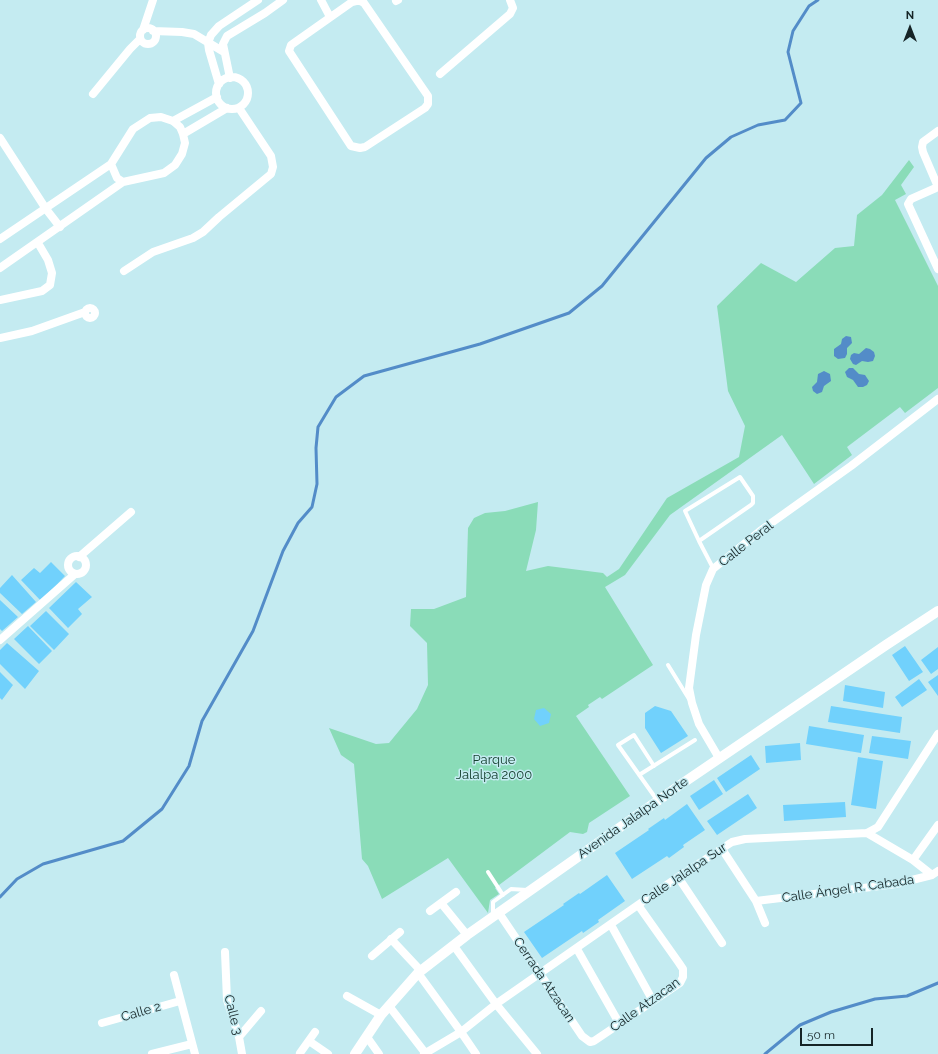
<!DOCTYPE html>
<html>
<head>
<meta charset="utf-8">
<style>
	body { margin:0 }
	#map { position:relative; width:938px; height:1054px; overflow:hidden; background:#c4ebf1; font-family:Raleway,sans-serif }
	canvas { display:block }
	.north { position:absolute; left:890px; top:8px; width:40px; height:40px; -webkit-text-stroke:3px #c4ebf1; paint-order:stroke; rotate:0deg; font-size:11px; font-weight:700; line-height:16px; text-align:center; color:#152426 }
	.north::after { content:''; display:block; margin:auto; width:14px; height:18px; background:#152426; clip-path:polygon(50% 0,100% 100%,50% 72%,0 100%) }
	.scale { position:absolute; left:800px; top:1028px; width:73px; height:18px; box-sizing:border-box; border:2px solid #152426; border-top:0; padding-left:5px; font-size:12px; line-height:14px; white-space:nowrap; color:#152426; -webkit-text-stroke:3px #c4ebf1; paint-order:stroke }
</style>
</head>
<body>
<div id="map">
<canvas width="938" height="1054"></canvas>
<div class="north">N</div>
<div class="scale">50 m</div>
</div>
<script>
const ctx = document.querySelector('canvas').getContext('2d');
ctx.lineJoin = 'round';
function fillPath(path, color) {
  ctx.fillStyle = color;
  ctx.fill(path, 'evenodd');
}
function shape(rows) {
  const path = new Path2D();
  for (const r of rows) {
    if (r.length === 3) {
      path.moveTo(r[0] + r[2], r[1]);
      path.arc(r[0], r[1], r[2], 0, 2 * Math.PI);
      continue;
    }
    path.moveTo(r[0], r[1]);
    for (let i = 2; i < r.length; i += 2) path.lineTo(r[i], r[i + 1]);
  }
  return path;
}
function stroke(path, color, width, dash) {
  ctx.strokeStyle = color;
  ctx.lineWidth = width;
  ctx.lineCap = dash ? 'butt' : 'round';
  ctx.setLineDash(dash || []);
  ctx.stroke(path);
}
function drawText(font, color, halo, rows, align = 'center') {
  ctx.font = font + ' Raleway,sans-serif';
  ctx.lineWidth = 3;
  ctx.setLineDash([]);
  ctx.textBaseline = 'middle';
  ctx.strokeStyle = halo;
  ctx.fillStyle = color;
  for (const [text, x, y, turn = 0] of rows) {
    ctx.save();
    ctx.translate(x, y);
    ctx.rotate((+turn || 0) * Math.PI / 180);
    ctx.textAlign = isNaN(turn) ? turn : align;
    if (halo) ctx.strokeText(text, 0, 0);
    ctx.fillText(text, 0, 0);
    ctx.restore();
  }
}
const green = shape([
	[909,160,914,167,901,185,906,194,895,200,938,286,938,388,905,413,900,407,847,447,852,455,814,484,782,435,670,515,625,575,605,587,653,665,602,699,600,697,588,705,589,707,576,716,630,796,589,823,587,832,583,834,570,832,495,888,499,894,490,900,488,913,448,858,382,899,368,866,362,859,354,764,341,755,329,728,376,744,389,743,417,709,428,685,427,643,410,626,411,609,434,609,466,597,468,528,474,518,485,513,505,511,538,502,536,530,526,571,548,566,603,573,607,577,619,569,667,498,739,457,745,426,728,391,717,306,761,263,796,282,835,248,854,246,857,215,882,195]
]);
const water = shape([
	[846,336,851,337,852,343,847,348,847,354,845,358,838,359,834,356,834,349,841,344,842,339],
	[866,348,870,349,874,352,875,356,873,361,868,362,862,361,856,365,853,364,850,359,851,355,854,353,859,354],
	[849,368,853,368,859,374,865,375,869,381,867,385,863,387,858,387,853,380,847,377,845,372],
	[824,371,830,374,831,381,824,386,822,392,817,394,813,391,812,387,817,382,818,374]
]);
const stream = shape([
	[0,897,17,879,43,864,123,841,162,809,189,766,202,721,253,631,283,551,298,523,312,507,317,484,316,448,318,427,336,397,364,376,480,344,569,313,602,286,706,158,731,137,758,125,785,120,801,103,788,52,793,31,809,6,818,0],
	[765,1054,800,1025,831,1012,875,999,907,996,938,983]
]);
const building = shape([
	[51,562,65,576,41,601,21,580,34,568,40,573],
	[12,575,36,602,22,614,0,593,0,588],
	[76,582,92,597,78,609,82,614,68,628,49,608],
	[0,600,18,617,2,631,0,629],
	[46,611,69,634,54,650,30,626],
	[28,626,52,651,39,664,14,639],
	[7,643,39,671,25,689,0,664,0,650],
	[905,646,923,672,909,681,892,655],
	[938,647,938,669,931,674,921,660],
	[0,672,13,685,2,700,0,698],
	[938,675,938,696,928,682],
	[919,679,927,690,902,707,895,697],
	[845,685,885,692,883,708,843,701],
	[655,706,671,711,688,736,661,753,645,728,645,713],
	[831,706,902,717,900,733,828,722],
	[544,708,551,714,549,723,540,726,534,719,536,710],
	[809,726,864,735,861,753,806,744],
	[872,736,911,741,908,759,869,753],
	[800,743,801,760,766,763,765,746],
	[751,755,760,769,726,792,717,778],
	[858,757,883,761,876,809,851,805],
	[714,780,723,794,699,810,690,796],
	[748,794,757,808,717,835,707,821],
	[845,802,846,817,784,821,783,805],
	[687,804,705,830,683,845,684,847,669,858,667,856,632,879,615,853,649,830,648,829,664,818,665,820],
	[607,875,625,901,598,920,599,922,583,933,582,931,542,958,524,932,564,905,563,904,579,893,580,894]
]);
const service = shape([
	[699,541,751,505,753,503,753,496,740,477,685,511,699,541,713,568],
	[668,665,689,699],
	[654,766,634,735,618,745,657,800],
	[639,775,695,740],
	[488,872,503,895],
	[493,916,493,902,511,889,527,890]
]);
const minor = shape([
	[321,0,330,17],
	[356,1,360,1,364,3,428,96,428,104,425,108,365,147,360,148,351,146,289,51,291,45,352,2,356,1],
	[396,1,398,0],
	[148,36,8],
	[143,30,153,0],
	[153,31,182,32,194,34,224,52],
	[440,74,510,14,513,8,510,0],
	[232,93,16],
	[230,78,223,44,227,36,265,13,283,0],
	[219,84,209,50,208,43,211,35,219,26,258,0],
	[93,94,130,49,140,39],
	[173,121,217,97],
	[938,131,923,142,922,147,923,152,938,187],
	[183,134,227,108],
	[0,138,46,209,60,227],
	[938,187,911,199,908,204,938,269],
	[0,239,111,164],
	[0,268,123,182,164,173,175,165,182,154,185,143,183,134,180,127,173,121,161,117,150,118,133,129,111,164,117,178,123,182],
	[124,271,153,252,193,238,203,232,219,217,271,174,273,167,271,156,239,108],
	[0,300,42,291,50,285,52,273,48,260,38,243],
	[90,313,5],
	[0,338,32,331,85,312],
	[77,565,9],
	[79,557,131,512],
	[0,640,75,574],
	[719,758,699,724,692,703,689,688,696,635,706,585,713,569,760,531,851,466,938,399],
	[867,833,913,860,932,875],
	[722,849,756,901,765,923],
	[913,860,938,825],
	[678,877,722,943],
	[756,901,896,884,932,875,938,871],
	[441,903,467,935],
	[430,911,456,892],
	[499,913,582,1036,590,1042,594,1041,680,983,683,977,683,969,679,963,638,905],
	[611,925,653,1001],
	[391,939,421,971],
	[454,946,496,1004,537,1054],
	[577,949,619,1023],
	[225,952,227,1000,239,1037,242,1054],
	[372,956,400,932],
	[418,973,461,1032,476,1054],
	[174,975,195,1054],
	[347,996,381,1015],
	[389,1006,426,1054],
	[102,1023,180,1001],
	[239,1037,261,1011],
	[367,1037,379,1054],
	[309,1041,328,1054],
	[300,1053,315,1032],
	[152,1054,192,1044],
	[424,1054,461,1032,496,1004,678,877,732,842,745,839,867,833,878,827,938,734]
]);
const tertiary = shape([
	[355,1054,381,1015,418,973,467,935,683,783,886,645,938,611]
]);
const streetNames = [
	["Calle Peral",746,544,-38],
	["Avenida Jalalpa Norte",633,818,-35],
	["Calle Jalalpa Sur",684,874,-34],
	["Calle Ángel R. Cabada",848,889,-8],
	["Cerrada Atzacan",544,980,56],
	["Calle Atzacan",645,1005,-36],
	["Calle 2",141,1012,-16],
	["Calle 3",233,1015,76]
];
const parkNames = [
	["Parque",494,760],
	["Jalalpa 2000",494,775]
];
fillPath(green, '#8adcb8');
fillPath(water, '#538cc8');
stroke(stream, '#538cc8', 3);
fillPath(building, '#71d1fc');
stroke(service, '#fff', 4);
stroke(minor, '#fff', 8);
stroke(tertiary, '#fff', 10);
drawText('13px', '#152426', '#c4ebf1', streetNames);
drawText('13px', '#15402f', '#c4ebf1', parkNames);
</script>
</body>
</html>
